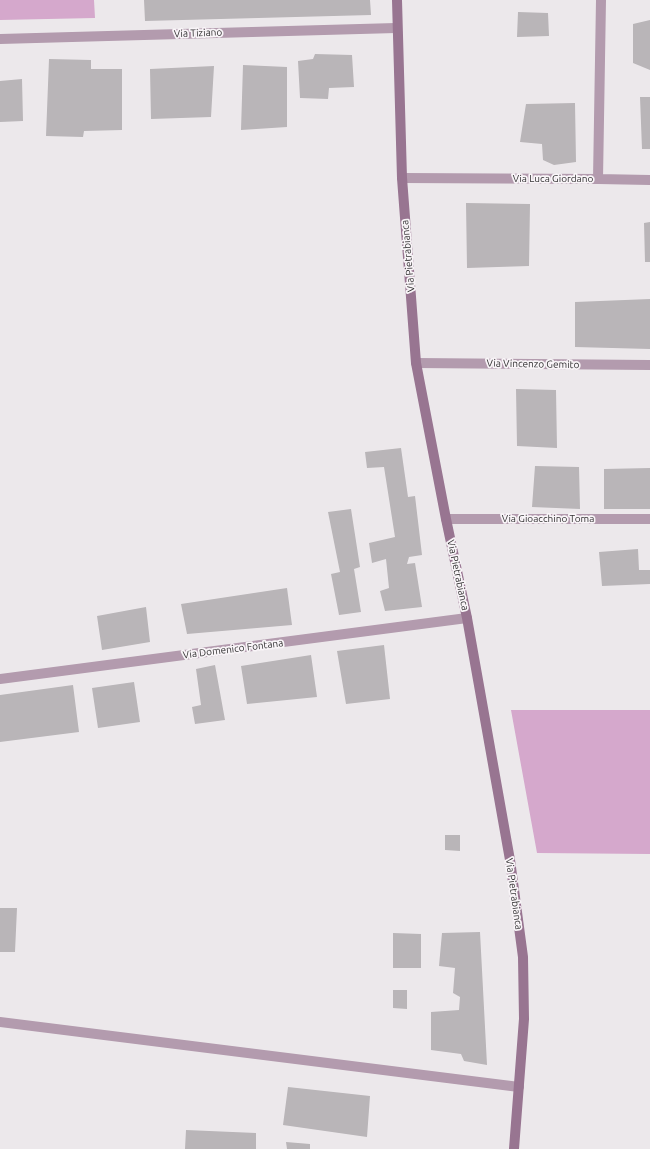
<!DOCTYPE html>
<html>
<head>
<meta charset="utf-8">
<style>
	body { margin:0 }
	canvas { display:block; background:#ece8eb }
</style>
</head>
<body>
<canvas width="650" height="1149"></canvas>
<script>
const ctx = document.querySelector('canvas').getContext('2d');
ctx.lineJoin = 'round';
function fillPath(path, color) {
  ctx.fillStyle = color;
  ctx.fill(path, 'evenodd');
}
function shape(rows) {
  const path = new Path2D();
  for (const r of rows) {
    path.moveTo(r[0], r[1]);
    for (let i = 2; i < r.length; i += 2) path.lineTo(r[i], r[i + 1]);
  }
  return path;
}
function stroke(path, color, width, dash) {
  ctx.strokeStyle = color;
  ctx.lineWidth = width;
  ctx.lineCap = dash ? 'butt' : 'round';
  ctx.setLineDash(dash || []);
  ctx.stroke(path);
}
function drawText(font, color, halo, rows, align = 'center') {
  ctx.font = font + ' Ubuntu,sans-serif';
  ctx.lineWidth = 3.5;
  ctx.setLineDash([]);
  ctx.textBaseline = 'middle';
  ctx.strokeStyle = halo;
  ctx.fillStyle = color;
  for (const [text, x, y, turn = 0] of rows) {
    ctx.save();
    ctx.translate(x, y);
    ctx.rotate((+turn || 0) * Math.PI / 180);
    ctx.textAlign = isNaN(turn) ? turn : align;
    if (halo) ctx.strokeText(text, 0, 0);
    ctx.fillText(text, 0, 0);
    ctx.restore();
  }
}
const green = shape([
	[0,0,94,0,95,18,0,20],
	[511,710,650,710,650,854,537,853]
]);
const building = shape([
	[144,0,370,0,371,15,145,21],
	[518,12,548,13,549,36,517,37],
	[650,20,650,70,633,63,633,24],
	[315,54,352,55,354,87,329,88,328,99,300,98,298,61,313,59],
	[49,59,91,60,91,69,122,69,122,130,84,131,83,137,46,136],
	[243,65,287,67,287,127,241,130],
	[214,66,211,117,151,119,150,69],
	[22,79,23,121,0,122,0,81],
	[640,97,650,97,650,149,642,149],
	[575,103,576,162,554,165,543,160,542,144,520,142,526,104],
	[466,203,530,204,529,266,467,268],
	[650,222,650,262,645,262,644,223],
	[650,299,650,349,575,347,575,302],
	[516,389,556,390,557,448,517,446],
	[401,448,408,497,415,496,422,555,409,557,407,564,415,563,422,607,385,611,380,591,389,588,386,559,372,563,369,543,395,537,384,467,367,468,365,452],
	[535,466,579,467,580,509,532,507],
	[650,468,650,509,604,509,604,469],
	[351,509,360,567,354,569,361,612,339,615,331,574,340,572,328,512],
	[638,549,639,570,650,570,650,584,602,586,599,552],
	[287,588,292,625,187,634,181,604],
	[146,607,150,642,102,650,97,616],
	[384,645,390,699,346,704,337,651],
	[311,655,317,697,247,704,241,666],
	[215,665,225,720,195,724,192,707,201,705,196,669],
	[134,682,140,722,98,728,92,688],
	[73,685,79,732,0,742,0,695],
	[445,835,460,835,460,851,445,850],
	[0,908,17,908,15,952,0,952],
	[480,932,487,1065,464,1061,461,1054,431,1050,431,1012,459,1010,460,997,453,993,455,968,439,966,442,933],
	[393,933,421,934,421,968,393,968],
	[393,990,407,990,407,1009,393,1008],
	[288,1087,370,1096,367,1137,283,1125],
	[186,1130,256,1133,256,1149,185,1149],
	[286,1142,310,1144,310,1149,287,1149]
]);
const minor = shape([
	[0,39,396,28],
	[402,178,598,179,601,0],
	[598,179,650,180],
	[416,363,650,365],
	[446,519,650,519],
	[0,679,467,618],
	[0,1022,519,1087]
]);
const secondary = shape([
	[397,0,402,178,416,363,446,519,467,618,510,860,523,957,524,1019,514,1149]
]);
const streetNames = [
	["Via Tiziano",198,33,-2],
	["Via Luca Giordano",553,179],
	["Via Pietrabianca",408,256,-95],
	["Via Vincenzo Gemito",533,364,1],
	["Via Gioacchino Toma",548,519],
	["Via Pietrabianca",458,575,78],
	["Via Domenico Fontana",233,649,-7],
	["Via Pietrabianca",514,894,82]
];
fillPath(green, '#d5a8cc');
fillPath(building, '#b9b5b8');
stroke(minor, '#b39bae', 10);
stroke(secondary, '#987591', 10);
drawText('10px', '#323132', '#f9f5f8', streetNames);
</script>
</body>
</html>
